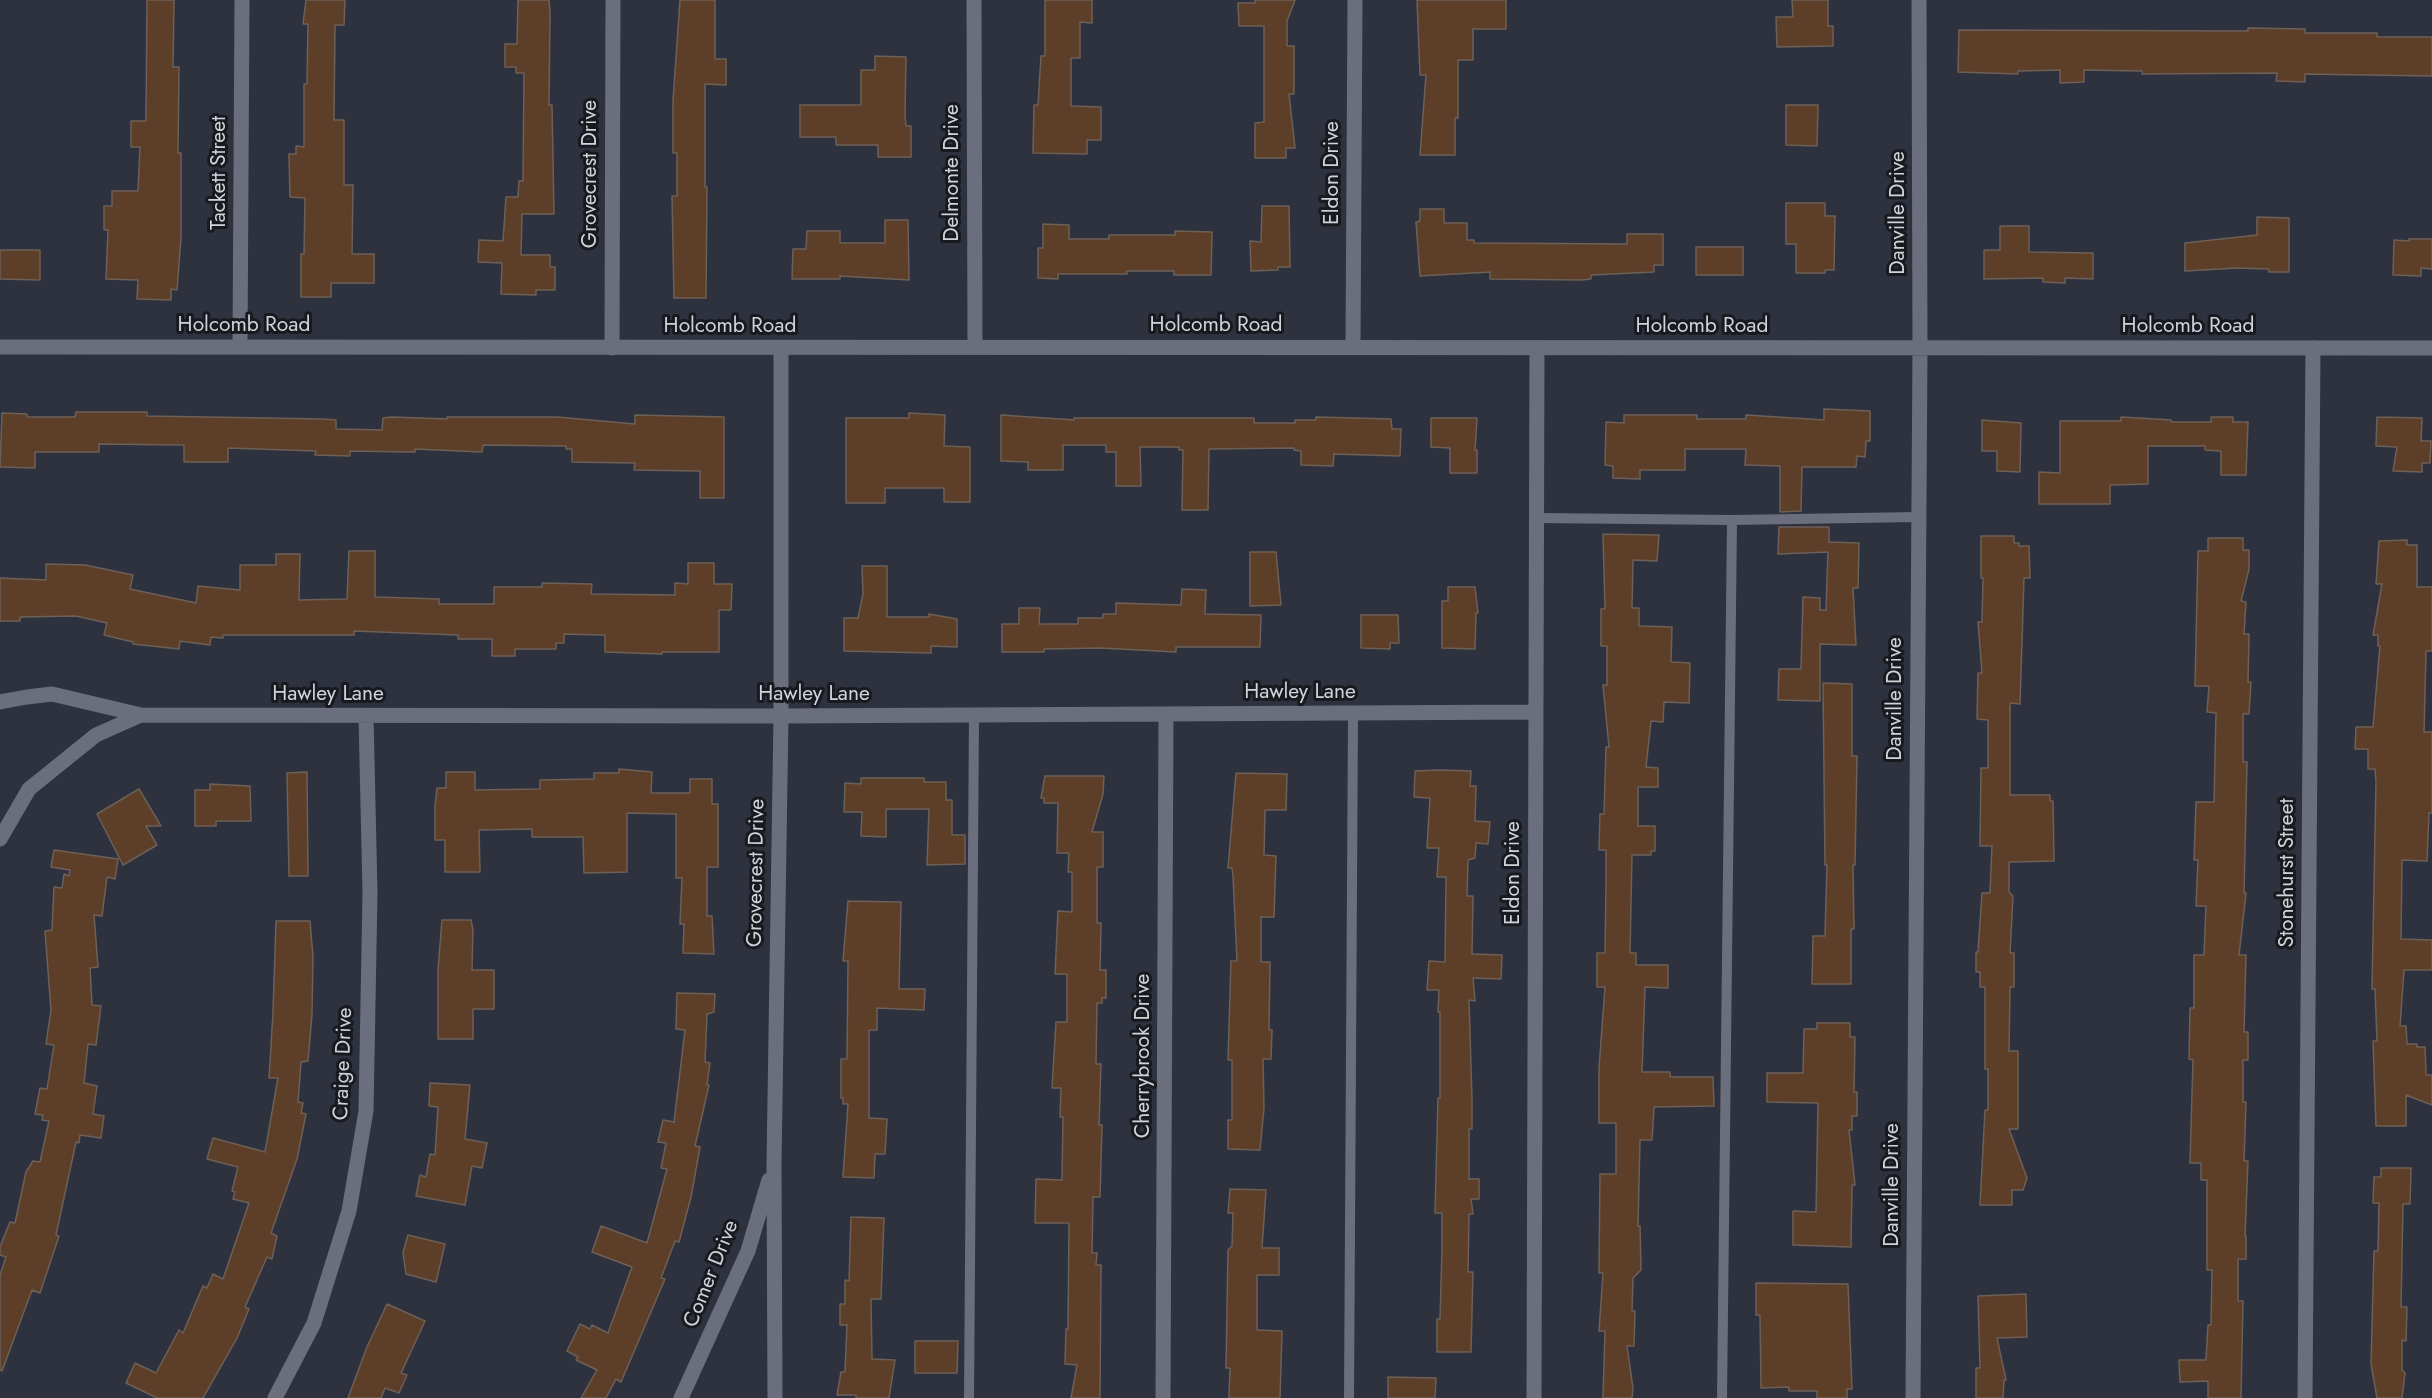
<!DOCTYPE html>
<html>
<head>
<meta charset="utf-8">
<style>
	body { margin:0 }
	canvas { display:block; background:#2e323e }
</style>
</head>
<body>
<canvas width="2432" height="1398"></canvas>
<script>
const ctx = document.querySelector('canvas').getContext('2d');
ctx.lineJoin = 'round';
function fillPath(path, color) {
  ctx.fillStyle = color;
  ctx.fill(path, 'evenodd');
}
function shape(rows) {
  const path = new Path2D();
  for (const r of rows) {
    path.moveTo(r[0], r[1]);
    for (let i = 2; i < r.length; i += 2) path.lineTo(r[i], r[i + 1]);
  }
  return path;
}
function stroke(path, color, width, dash) {
  ctx.strokeStyle = color;
  ctx.lineWidth = width;
  ctx.lineCap = dash ? 'butt' : 'round';
  ctx.setLineDash(dash || []);
  ctx.stroke(path);
}
function drawText(font, color, halo, rows, align = 'center') {
  ctx.font = font + ' Jost,sans-serif';
  ctx.lineWidth = 6;
  ctx.setLineDash([]);
  ctx.textBaseline = 'middle';
  ctx.strokeStyle = halo;
  ctx.fillStyle = color;
  for (const [text, x, y, turn = 0] of rows) {
    ctx.save();
    ctx.translate(x, y);
    ctx.rotate((+turn || 0) * Math.PI / 180);
    ctx.textAlign = isNaN(turn) ? turn : align;
    if (halo) ctx.strokeText(text, 0, 0);
    ctx.fillText(text, 0, 0);
    ctx.restore();
  }
}
const building = shape([
	[147,0,174,0,173,67,179,67,178,153,181,153,181,237,177,290,171,289,171,300,137,299,138,280,106,279,108,230,104,230,104,206,112,206,112,191,138,191,140,147,131,147,131,121,146,121,147,0],
	[306,0,345,0,344,25,335,25,334,120,344,120,344,185,353,185,352,254,374,254,374,283,331,283,331,297,301,297,301,254,304,254,305,198,290,197,289,154,296,154,296,146,304,147,304,84,307,84,308,24,303,24,306,0],
	[518,0,549,0,550,13,549,105,552,105,554,214,522,214,521,255,550,255,550,267,555,267,555,290,536,290,536,295,501,294,502,263,478,262,479,240,503,241,506,197,518,197,519,181,523,181,524,73,516,73,516,67,505,67,505,44,517,44,518,0],
	[680,0,715,0,715,59,726,59,726,85,705,84,705,187,707,187,706,298,674,298,672,196,677,196,677,153,673,153,673,101,680,0],
	[1045,0,1092,0,1092,23,1080,22,1080,58,1071,58,1071,106,1101,107,1101,140,1087,140,1087,154,1033,153,1034,105,1038,105,1041,56,1045,56,1045,0],
	[1255,0,1295,0,1287,21,1287,46,1294,46,1294,94,1289,94,1295,148,1286,148,1286,158,1255,158,1255,123,1264,122,1264,26,1239,26,1238,3,1255,3,1255,0],
	[1417,0,1506,0,1506,29,1473,29,1473,60,1458,60,1458,118,1455,118,1455,155,1420,155,1426,75,1420,75,1417,0],
	[1792,0,1828,0,1828,26,1833,26,1833,46,1777,47,1776,17,1793,17,1792,0],
	[2248,28,2305,29,2305,33,2377,33,2377,37,2432,37,2432,76,2305,74,2305,82,2276,81,2277,73,2142,74,2142,71,2084,70,2084,82,2060,83,2060,70,2018,71,2018,74,1958,72,1959,30,2248,31,2248,28],
	[875,56,906,57,905,116,906,126,911,126,911,157,878,157,878,145,836,145,836,137,800,137,800,105,861,105,861,70,875,70,875,56],
	[1786,105,1818,105,1817,146,1786,145,1786,105],
	[1786,203,1825,203,1825,216,1835,216,1834,270,1825,270,1825,273,1796,273,1796,244,1786,244,1786,203],
	[1262,206,1289,206,1290,267,1278,267,1278,270,1251,271,1250,241,1261,242,1262,206],
	[1420,209,1444,209,1444,223,1467,223,1467,240,1474,240,1474,243,1627,244,1627,234,1663,234,1663,265,1654,265,1654,272,1591,275,1591,279,1581,280,1490,279,1490,272,1420,276,1416,222,1420,221,1420,209],
	[2257,217,2289,218,2289,272,2269,272,2269,269,2237,268,2185,271,2185,243,2257,235,2257,217],
	[885,220,908,220,909,280,840,276,840,279,792,279,793,249,806,249,807,231,840,231,840,243,885,243,885,220],
	[1043,224,1069,225,1069,239,1109,239,1109,235,1175,235,1175,231,1212,232,1211,275,1174,275,1174,271,1127,271,1127,274,1058,274,1058,279,1038,278,1038,248,1043,248,1043,224],
	[2000,226,2029,226,2029,252,2093,253,2093,279,2065,278,2065,283,2043,282,2043,278,1984,279,1984,250,2000,250,2000,226],
	[2409,239,2432,239,2432,269,2421,268,2421,276,2393,275,2394,240,2409,241,2409,239],
	[1696,247,1743,247,1743,275,1696,275,1696,247],
	[0,250,40,250,40,280,0,279,0,250],
	[1824,409,1870,411,1870,441,1866,441,1865,457,1857,456,1856,467,1802,467,1801,511,1780,512,1780,466,1745,465,1746,449,1685,449,1685,470,1640,470,1640,479,1613,478,1613,466,1605,465,1606,422,1624,423,1624,415,1697,415,1697,419,1746,419,1746,415,1824,420,1824,409],
	[76,412,147,412,147,416,323,419,336,420,336,429,382,430,383,418,392,417,447,419,447,417,557,417,635,424,635,415,724,417,724,498,700,498,700,471,634,470,635,463,572,462,572,449,566,449,566,446,483,445,482,452,415,449,415,452,410,452,350,451,350,456,315,455,316,451,228,448,228,462,184,462,184,445,99,444,99,452,35,452,35,468,0,467,2,413,27,414,27,417,75,417,76,412],
	[909,413,945,415,944,446,970,447,970,502,944,502,944,488,885,488,885,503,846,503,846,418,909,418,909,413],
	[1001,415,1074,420,1074,418,1254,418,1254,423,1295,423,1295,420,1316,420,1316,417,1391,419,1392,429,1401,429,1400,456,1334,454,1333,466,1301,465,1301,451,1294,450,1294,448,1209,449,1208,510,1182,510,1183,450,1179,450,1179,447,1140,447,1141,486,1116,486,1116,452,1106,452,1106,445,1063,445,1063,470,1028,470,1028,462,1001,461,1001,415],
	[2121,417,2171,420,2171,422,2211,422,2211,417,2233,417,2233,422,2248,422,2246,475,2221,475,2221,451,2205,450,2205,446,2148,446,2148,484,2110,485,2110,504,2039,504,2039,472,2060,473,2060,421,2121,421,2121,417],
	[2377,417,2422,418,2421,441,2431,441,2430,463,2422,463,2422,472,2393,471,2397,447,2376,446,2377,417],
	[1431,418,1477,418,1475,450,1477,450,1477,473,1450,473,1450,448,1431,447,1431,418],
	[1982,420,2021,423,2020,472,1997,471,1997,451,1982,451,1982,420],
	[1779,527,1829,527,1829,542,1859,543,1858,588,1853,588,1856,645,1820,644,1820,701,1778,700,1779,669,1801,669,1803,597,1820,598,1820,610,1826,610,1828,552,1778,554,1779,527],
	[1603,534,1659,535,1657,561,1633,560,1632,608,1639,608,1639,626,1672,627,1671,662,1690,663,1689,703,1664,702,1663,722,1651,721,1646,767,1658,768,1658,787,1638,787,1638,826,1655,826,1655,851,1651,851,1651,855,1632,855,1630,953,1636,953,1636,965,1668,965,1668,988,1645,987,1642,1072,1670,1072,1670,1077,1713,1077,1714,1106,1654,1107,1652,1140,1640,1140,1638,1226,1640,1226,1641,1270,1633,1278,1632,1311,1635,1311,1634,1346,1627,1346,1633,1388,1632,1398,1603,1398,1605,1331,1599,1331,1603,1273,1599,1273,1600,1174,1616,1174,1616,1123,1599,1123,1599,1068,1605,987,1597,987,1597,953,1605,953,1606,882,1606,850,1599,850,1600,814,1604,814,1606,747,1609,747,1603,685,1607,685,1607,646,1601,646,1601,609,1605,609,1603,534],
	[1981,536,2014,536,2014,543,2019,543,2019,546,2029,546,2030,578,2024,578,2020,704,2010,703,2010,795,2050,795,2050,801,2053,801,2054,861,2009,862,2009,892,2013,896,2010,953,2014,953,2014,987,2010,987,2009,1051,2018,1051,2018,1129,2009,1129,2027,1178,2023,1190,2012,1190,2012,1205,1980,1205,1985,1110,1988,1110,1988,1069,1985,1069,1985,987,1980,987,1980,972,1976,972,1976,952,1978,952,1982,893,1990,893,1992,846,1980,846,1981,768,1988,768,1988,720,1977,719,1978,673,1982,673,1978,622,1982,622,1983,578,1981,578,1981,536],
	[2208,538,2243,538,2243,550,2249,550,2249,569,2241,601,2246,602,2244,634,2249,634,2248,682,2251,682,2249,714,2243,714,2243,762,2247,762,2244,893,2246,893,2239,955,2246,955,2244,1032,2248,1032,2248,1060,2243,1060,2243,1102,2246,1102,2244,1161,2248,1161,2245,1236,2246,1236,2246,1259,2238,1259,2238,1301,2243,1301,2241,1398,2208,1398,2208,1381,2180,1382,2179,1360,2206,1360,2208,1325,2211,1325,2212,1270,2207,1270,2207,1180,2201,1180,2201,1163,2190,1163,2193,1060,2189,1059,2190,1008,2194,1008,2194,955,2204,955,2206,906,2196,906,2198,860,2194,860,2196,802,2214,802,2216,713,2207,712,2209,686,2195,686,2198,551,2208,551,2208,538],
	[2407,540,2407,545,2417,545,2417,587,2432,587,2432,651,2426,651,2424,732,2432,732,2432,813,2429,813,2427,861,2402,860,2401,939,2432,940,2432,970,2404,970,2400,1026,2406,1026,2407,1044,2417,1044,2417,1047,2425,1047,2426,1075,2432,1075,2432,1105,2406,1095,2406,1126,2376,1126,2373,1041,2377,1041,2375,989,2372,989,2376,781,2375,769,2368,769,2368,749,2355,749,2356,727,2373,727,2380,646,2378,646,2378,635,2373,635,2382,584,2376,584,2379,541,2407,540],
	[349,551,375,551,375,597,439,599,439,604,494,604,494,587,542,587,542,583,592,584,591,594,675,595,675,583,688,584,688,563,714,563,714,584,732,584,731,610,719,610,719,652,662,652,662,654,605,652,605,635,564,634,564,643,556,643,556,649,515,649,515,656,492,656,492,639,458,639,458,635,354,631,354,635,223,635,223,638,211,637,210,645,180,641,179,649,133,644,133,642,104,635,107,623,76,616,20,617,20,621,0,621,0,578,46,580,46,564,85,565,133,575,130,589,196,603,198,586,240,590,240,565,276,565,276,554,300,554,299,600,347,599,349,551],
	[1250,552,1276,552,1281,605,1250,606,1250,552],
	[862,566,887,566,887,617,929,617,929,614,957,619,957,647,931,646,931,653,844,651,844,618,858,618,863,594,862,566],
	[1448,587,1475,587,1478,613,1476,613,1475,649,1442,648,1442,601,1448,601,1448,587],
	[1182,589,1206,590,1205,614,1261,615,1260,647,1176,647,1176,652,1101,648,1044,649,1044,652,1002,652,1002,624,1019,624,1019,608,1040,608,1039,624,1078,624,1078,618,1103,618,1103,614,1116,614,1116,603,1181,605,1182,589],
	[1361,615,1398,615,1399,643,1390,643,1390,649,1361,648,1361,615],
	[1823,683,1852,684,1852,756,1857,756,1855,865,1853,865,1854,929,1851,929,1851,984,1812,984,1813,936,1825,936,1827,865,1825,865,1823,683],
	[619,769,652,772,651,793,690,793,690,779,712,779,712,804,718,804,718,867,707,867,707,916,712,916,714,954,683,953,684,924,680,924,682,878,676,878,676,814,627,813,627,872,584,873,583,837,532,837,532,829,479,830,480,872,445,872,445,840,435,840,435,807,437,788,446,788,446,772,475,772,475,790,540,789,540,780,594,779,594,773,619,773,619,769],
	[1440,770,1471,771,1470,786,1476,786,1475,821,1490,822,1488,844,1476,843,1475,858,1468,860,1467,896,1473,896,1472,954,1502,955,1501,979,1473,978,1475,1001,1469,1000,1472,1098,1472,1129,1469,1129,1469,1179,1479,1179,1479,1199,1471,1199,1473,1214,1469,1214,1468,1272,1473,1272,1471,1352,1437,1352,1437,1319,1440,1319,1442,1250,1442,1213,1435,1213,1438,1098,1440,1098,1440,1012,1438,1012,1439,990,1427,990,1429,961,1445,962,1446,877,1437,877,1439,848,1427,848,1430,798,1414,797,1415,771,1440,770],
	[307,772,308,876,289,876,287,773,307,772],
	[1236,773,1287,774,1286,810,1265,810,1264,855,1276,856,1274,917,1261,917,1261,962,1270,962,1269,1030,1272,1030,1271,1059,1263,1059,1264,1108,1260,1150,1228,1149,1228,1120,1232,1120,1232,1060,1228,1060,1231,961,1237,961,1233,876,1232,868,1228,868,1236,773],
	[1045,776,1104,776,1103,794,1092,832,1103,832,1103,867,1097,867,1097,923,1101,923,1100,970,1106,970,1106,998,1102,998,1102,1003,1097,1003,1096,1064,1101,1064,1099,1125,1102,1125,1100,1197,1093,1197,1092,1253,1097,1253,1096,1265,1101,1265,1100,1398,1071,1398,1077,1365,1065,1364,1066,1329,1068,1329,1069,1223,1035,1223,1036,1179,1062,1180,1063,1117,1060,1117,1061,1088,1052,1088,1056,1022,1067,1022,1067,974,1055,974,1058,911,1072,912,1072,872,1068,872,1069,853,1057,853,1058,803,1044,803,1044,798,1041,798,1045,776],
	[861,778,924,778,924,782,946,782,946,800,952,800,952,835,965,835,965,864,927,865,929,809,886,809,886,837,861,836,862,812,844,812,845,783,861,784,861,778],
	[210,784,250,786,251,821,216,821,216,826,195,826,195,790,210,790,210,784],
	[139,789,161,826,146,826,157,845,123,865,97,814,139,789],
	[54,850,118,859,115,879,107,877,102,916,94,915,98,967,90,968,92,1005,101,1006,96,1045,88,1044,84,1083,97,1086,93,1114,104,1116,101,1138,80,1135,79,1143,76,1142,56,1235,59,1236,40,1293,32,1290,2,1371,0,1370,0,1275,6,1257,0,1255,0,1247,10,1222,15,1223,26,1172,33,1161,40,1162,49,1121,42,1120,43,1115,35,1114,40,1088,47,1089,54,1045,46,1044,51,1010,45,931,52,930,54,887,62,888,64,874,69,876,70,870,51,867,54,850],
	[848,901,901,902,899,989,925,989,924,1010,877,1008,877,1030,869,1030,869,1118,887,1119,885,1154,875,1154,874,1178,843,1177,848,1104,843,1104,843,1098,841,1098,841,1059,847,1059,848,961,843,961,848,901],
	[442,920,471,920,473,930,472,970,494,970,494,1009,473,1009,473,1039,438,1039,438,970,442,920],
	[276,921,310,921,313,957,312,1014,308,1061,301,1062,298,1102,303,1103,301,1113,306,1114,297,1159,271,1233,277,1236,272,1259,267,1257,245,1307,249,1309,237,1338,203,1398,157,1398,126,1383,135,1363,156,1373,179,1330,183,1333,203,1286,207,1288,213,1274,223,1279,249,1203,233,1199,235,1192,232,1191,238,1167,207,1159,213,1138,265,1152,278,1078,269,1078,273,1013,276,921],
	[677,993,715,994,714,1012,707,1014,705,1062,710,1063,707,1085,709,1085,695,1146,700,1147,691,1197,679,1242,675,1241,661,1278,665,1279,621,1382,616,1379,606,1398,581,1398,597,1370,576,1360,578,1357,567,1351,580,1324,590,1329,592,1325,608,1333,632,1267,592,1252,601,1226,647,1243,667,1169,661,1168,666,1143,658,1142,663,1120,674,1122,685,1030,676,1029,677,993],
	[1817,1023,1850,1023,1850,1037,1855,1037,1854,1092,1857,1092,1857,1116,1852,1116,1852,1130,1849,1130,1855,1185,1852,1185,1851,1247,1793,1245,1793,1211,1816,1212,1818,1103,1767,1102,1767,1073,1803,1073,1804,1029,1817,1029,1817,1023],
	[430,1083,470,1085,465,1139,487,1143,482,1168,472,1166,465,1205,416,1196,420,1175,426,1177,430,1154,435,1155,438,1107,429,1106,430,1083],
	[2381,1168,2411,1168,2410,1204,2403,1204,2401,1307,2407,1307,2406,1341,2402,1340,2402,1370,2405,1373,2402,1398,2377,1398,2371,1364,2374,1251,2378,1251,2379,1203,2373,1203,2374,1177,2381,1177,2381,1168],
	[1230,1189,1266,1190,1262,1248,1279,1248,1279,1275,1257,1275,1257,1330,1282,1331,1280,1398,1229,1398,1230,1368,1226,1368,1228,1250,1232,1246,1233,1213,1228,1213,1230,1189],
	[851,1217,884,1218,881,1299,871,1299,872,1359,895,1360,889,1398,856,1398,856,1395,837,1395,841,1372,845,1372,847,1325,840,1325,840,1304,845,1304,845,1280,849,1281,851,1217],
	[408,1235,445,1244,436,1282,406,1274,403,1253,408,1235],
	[1756,1283,1848,1284,1852,1389,1847,1389,1847,1398,1817,1398,1817,1391,1789,1391,1789,1387,1761,1388,1760,1315,1756,1315,1756,1283],
	[2026,1294,2027,1337,1997,1338,2006,1380,2004,1380,2003,1398,1976,1398,1976,1368,1980,1368,1978,1296,2026,1294],
	[387,1304,425,1321,401,1373,407,1375,399,1393,385,1388,381,1398,348,1398,367,1347,387,1304],
	[915,1341,958,1341,957,1373,915,1373,915,1341],
	[1388,1377,1436,1378,1435,1398,1388,1398,1388,1377]
]);
const service = shape([
	[1538,518,1732,520,1918,517],
	[969,1398,974,716],
	[1349,1398,1353,713],
	[1722,1398,1732,520]
]);
const minor = shape([
	[974,0,975,346],
	[240,347,242,0],
	[1353,347,1355,0],
	[612,348,613,0],
	[0,702,27,697,52,694,141,715],
	[0,839,29,789,96,735,141,715,781,716,1536,712],
	[275,1398,314,1323,349,1211,366,1111,370,893,366,716],
	[681,1398,748,1251,769,1180],
	[775,1398,774,1163,781,716,781,348],
	[1163,1398,1166,714],
	[1534,1398,1537,348],
	[2305,1398,2313,348]
]);
const tertiary = shape([
	[0,347,2432,348],
	[1913,1398,1920,348,1919,0]
]);
const streetNames = [
	["Tackett Street",220,173,-90],
	["Delmonte Drive",953,173,-90],
	["Eldon Drive",1333,173,-90],
	["Grovecrest Drive",591,174,-90],
	["Danville Drive",1899,213,-90],
	["Holcomb Road",244,326],
	["Holcomb Road",1216,326],
	["Holcomb Road",730,327],
	["Holcomb Road",1702,327],
	["Holcomb Road",2188,327],
	["Hawley Lane",1300,693],
	["Hawley Lane",328,695],
	["Hawley Lane",814,695],
	["Danville Drive",1896,699,-90],
	["Grovecrest Drive",757,873,-89],
	["Eldon Drive",1514,873,-90],
	["Stonehurst Street",2288,873,-90],
	["Cherrybrook Drive",1144,1056,-90],
	["Craige Drive",344,1064,-88],
	["Danville Drive",1893,1185,-90],
	["Comer Drive",712,1274,-68]
];
fillPath(building, '#5d3e28');
stroke(building, '#6d6057', 1.5);
stroke(service, '#6b6f7d', 10);
stroke(minor, '#6b6f7d', 15);
stroke(tertiary, '#6b6f7d', 15);
drawText('21px', '#d1d3db', '#181a1f', streetNames);
</script>
</body>
</html>
